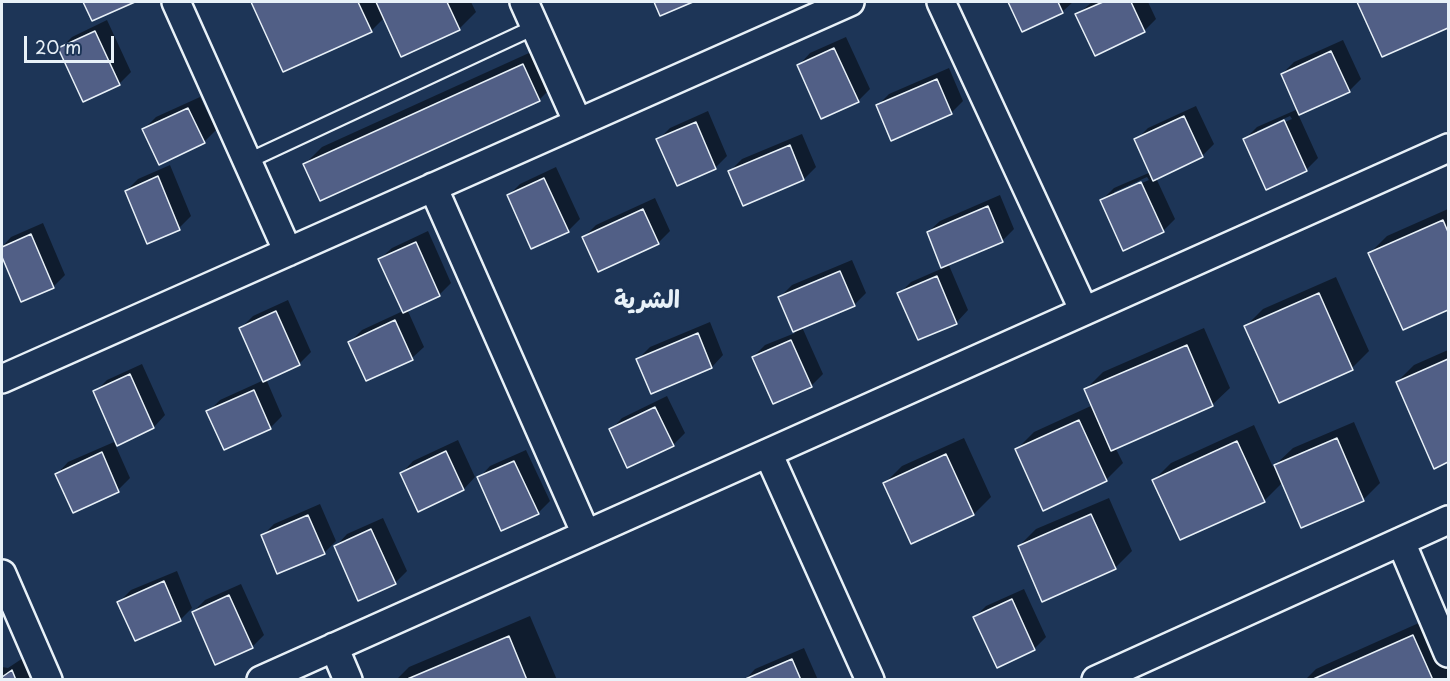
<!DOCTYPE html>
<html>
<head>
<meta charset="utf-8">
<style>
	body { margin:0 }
	#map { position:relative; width:1450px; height:681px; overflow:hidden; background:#1d3557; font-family:"Playpen Sans",sans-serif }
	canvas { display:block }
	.frame { position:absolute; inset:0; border:3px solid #e8f1f8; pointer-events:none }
	.scale { position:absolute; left:24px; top:36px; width:90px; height:27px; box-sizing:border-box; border:3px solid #e8f1f8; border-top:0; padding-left:8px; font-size:18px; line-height:21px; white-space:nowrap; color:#e8f1f8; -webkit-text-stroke:4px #1d3557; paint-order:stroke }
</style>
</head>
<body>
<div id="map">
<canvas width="1450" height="681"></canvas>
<div class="frame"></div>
<div class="scale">20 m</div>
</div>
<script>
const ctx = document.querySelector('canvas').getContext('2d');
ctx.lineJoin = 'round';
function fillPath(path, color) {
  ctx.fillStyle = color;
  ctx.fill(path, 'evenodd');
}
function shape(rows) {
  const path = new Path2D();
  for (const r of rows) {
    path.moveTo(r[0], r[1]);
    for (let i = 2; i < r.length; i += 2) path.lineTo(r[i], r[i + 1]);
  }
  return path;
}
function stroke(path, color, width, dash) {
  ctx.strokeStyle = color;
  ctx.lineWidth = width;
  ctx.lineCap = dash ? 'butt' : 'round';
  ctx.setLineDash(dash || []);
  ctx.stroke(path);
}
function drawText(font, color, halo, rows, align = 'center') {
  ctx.font = font + ' "Playpen Sans","Playpen Sans Arabic",sans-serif';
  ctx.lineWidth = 4.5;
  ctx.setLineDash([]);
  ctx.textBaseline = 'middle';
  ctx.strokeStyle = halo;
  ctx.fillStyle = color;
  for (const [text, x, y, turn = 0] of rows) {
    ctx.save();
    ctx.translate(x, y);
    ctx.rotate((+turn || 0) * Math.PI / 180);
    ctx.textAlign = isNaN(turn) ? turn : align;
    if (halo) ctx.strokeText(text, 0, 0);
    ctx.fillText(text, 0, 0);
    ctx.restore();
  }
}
const shadow = shape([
	[85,2,132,2,93,19],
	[252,2,471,2,476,12,459,29,385,17,371,31,284,70],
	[1010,2,1073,2,1062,12,1023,30],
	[1092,2,1148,2,1156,19,1144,31,1077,15],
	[1359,2,1448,2,1448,26,1383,55],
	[107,20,131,72,119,84,60,49,72,37],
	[846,37,870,89,858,101,799,65,810,53],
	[1343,40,1361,79,1349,91,1298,114,1318,158,1306,170,1245,139,1257,127,1298,109,1282,74,1294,62],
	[1290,116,1292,119,1257,134,1257,131],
	[540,48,556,83,539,100,305,164,322,147],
	[949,68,963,101,951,113,877,106,889,94],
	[200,97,216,130,204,142,144,129,156,117],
	[1196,106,1214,144,1202,156,1156,178,1175,219,1163,231,1102,200,1114,188,1151,172,1136,140,1148,128],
	[1147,177,1149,180,1114,195,1114,192],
	[708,111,727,156,715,168,658,140,670,128],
	[802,134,816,167,804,179,730,171,742,159],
	[170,165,191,216,179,228,148,242,126,191,138,179],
	[556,167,580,219,568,231,508,196,520,184],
	[1000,195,1014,229,1002,241,948,263,968,310,957,322,919,338,899,294,911,282,943,268,928,232,940,221],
	[655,198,670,231,658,243,584,237,596,225],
	[1448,209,1448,308,1403,328,1370,253,1387,236],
	[43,223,65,275,53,287,22,300,2,254,2,247,11,237],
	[428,231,451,283,439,295,407,309,424,347,412,358,350,342,362,330,403,311,380,259,392,248],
	[852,260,866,293,854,305,802,327,823,374,811,386,753,357,765,345,795,333,780,297,792,285],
	[1336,277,1369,351,1352,368,1246,326,1263,309],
	[288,300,311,352,299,364,266,379,282,416,270,428,208,412,220,400,264,380,241,328,253,316],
	[710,322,723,355,712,367,638,359,650,347],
	[1204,328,1230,388,1212,405,1115,447,1123,463,1106,480,1017,449,1034,432,1093,405,1086,389,1103,372],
	[1448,350,1448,461,1435,467,1397,382,1414,365],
	[142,364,165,415,154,427,95,392,107,380],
	[667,396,685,433,673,445,611,430,622,418],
	[1354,422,1380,483,1363,500,1283,482,1264,501,1154,480,1171,463,1254,425,1273,467,1293,448],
	[964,438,991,497,974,514,885,483,902,466],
	[458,440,475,477,464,489,418,510,402,473,413,461],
	[114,442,130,478,118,490,57,474,68,462],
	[526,450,550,501,538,513,479,478,490,466],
	[1109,498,1132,551,1115,568,1019,546,1036,529],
	[320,504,336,541,324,553,262,536,274,524],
	[383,518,407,571,395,583,336,546,347,534],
	[177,571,192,608,181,619,135,639,119,602,131,590],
	[241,584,264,635,252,647,193,612,205,600],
	[1024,589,1046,637,1034,649,974,618,986,606],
	[530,616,557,680,396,680,409,667],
	[1430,618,1448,660,1448,680,1305,680,1316,669],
	[804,648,818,680,745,680,755,669],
	[29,654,39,680,2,680,2,667,8,668]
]);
const building = shape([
	[83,2,135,2,92,21,83,2],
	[251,2,358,2,372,32,283,72,251,2],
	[376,2,447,2,460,30,401,57,376,2],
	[654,2,693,2,660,16,654,2],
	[1008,2,1058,2,1063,13,1022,32,1008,2],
	[1103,2,1131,2,1145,32,1095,56,1075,14,1103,2],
	[1357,2,1448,2,1448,28,1382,57,1357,2],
	[95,31,120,85,83,102,58,48,95,31],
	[834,48,859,102,821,119,797,65,834,48],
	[1331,51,1350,92,1299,115,1281,74,1331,51],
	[523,64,540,101,320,201,303,164,523,64],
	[937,79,952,114,891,141,876,105,937,79],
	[188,108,205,143,159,165,142,129,188,108],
	[1184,116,1203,157,1153,181,1134,139,1184,116],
	[1284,120,1307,171,1266,190,1243,139,1284,120],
	[696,122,716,169,677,186,656,139,696,122],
	[790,145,804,180,743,206,728,171,790,145],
	[158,176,180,230,147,244,125,191,158,176],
	[544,178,569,232,531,249,507,195,544,178],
	[1141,182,1164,232,1123,251,1100,200,1141,182],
	[988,206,1003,242,941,268,927,232,988,206],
	[643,209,659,244,598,272,582,237,643,209],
	[1443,220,1448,232,1448,310,1403,330,1368,253,1443,220],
	[31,234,54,288,21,302,2,257,2,247,31,234],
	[416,242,440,296,403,313,378,259,416,242],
	[840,271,855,306,793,332,778,297,840,271],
	[937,276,957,324,918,340,897,293,937,276],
	[1319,293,1353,370,1279,403,1244,326,1319,293],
	[276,311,300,365,263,382,239,328,276,311],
	[395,320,413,360,366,381,348,342,395,320],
	[698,333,712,368,651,394,636,359,698,333],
	[791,340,812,387,773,404,752,357,791,340],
	[1187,345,1213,406,1111,451,1084,389,1187,345],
	[1448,359,1448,462,1434,469,1396,382,1448,359],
	[130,374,154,428,117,446,93,391,130,374],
	[254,390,271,429,224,450,206,411,254,390],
	[655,407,674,446,627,468,609,429,655,407],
	[1079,420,1107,481,1043,511,1015,449,1079,420],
	[1337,438,1364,501,1301,528,1274,465,1337,438],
	[1237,441,1265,502,1180,540,1152,480,1237,441],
	[446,451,464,490,418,512,400,473,446,451],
	[102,452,119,492,73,513,55,474,102,452],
	[946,454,974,515,911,544,883,483,946,454],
	[514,461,539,514,501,531,477,477,514,461],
	[1091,514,1116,569,1042,602,1018,546,1091,514],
	[308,515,325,554,277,574,261,535,308,515],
	[371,529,396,584,358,601,334,546,371,529],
	[164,581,181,621,135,641,117,602,164,581],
	[229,595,253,648,215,665,192,612,229,595],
	[1012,599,1035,650,997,668,973,617,1012,599],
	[1413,635,1433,680,1311,680,1413,635],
	[509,636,527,680,405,680,509,636],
	[792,659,801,680,743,680,792,659],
	[12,670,16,680,2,680,2,677,12,670]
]);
const lane = shape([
	[248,161,535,27]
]);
const street = shape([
	[176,2,288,252],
	[524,2,578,123],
	[941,2,1084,311],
	[433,187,586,534],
	[2,379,850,2],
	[768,453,870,680],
	[1401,542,1448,653],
	[2,574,48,680],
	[334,647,348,680],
	[261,680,1448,148],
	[1096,680,1448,520]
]);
const districtNames = [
	["الشرية",647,301]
];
fillPath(shadow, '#0007');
fillPath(building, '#515f86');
stroke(building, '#e8f1f8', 1.5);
stroke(lane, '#e8f1f8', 18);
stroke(street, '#e8f1f8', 32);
stroke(lane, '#1d3557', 14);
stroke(street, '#1d3557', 27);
drawText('bold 24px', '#e8f1f8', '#1d3557', districtNames);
</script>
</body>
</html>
